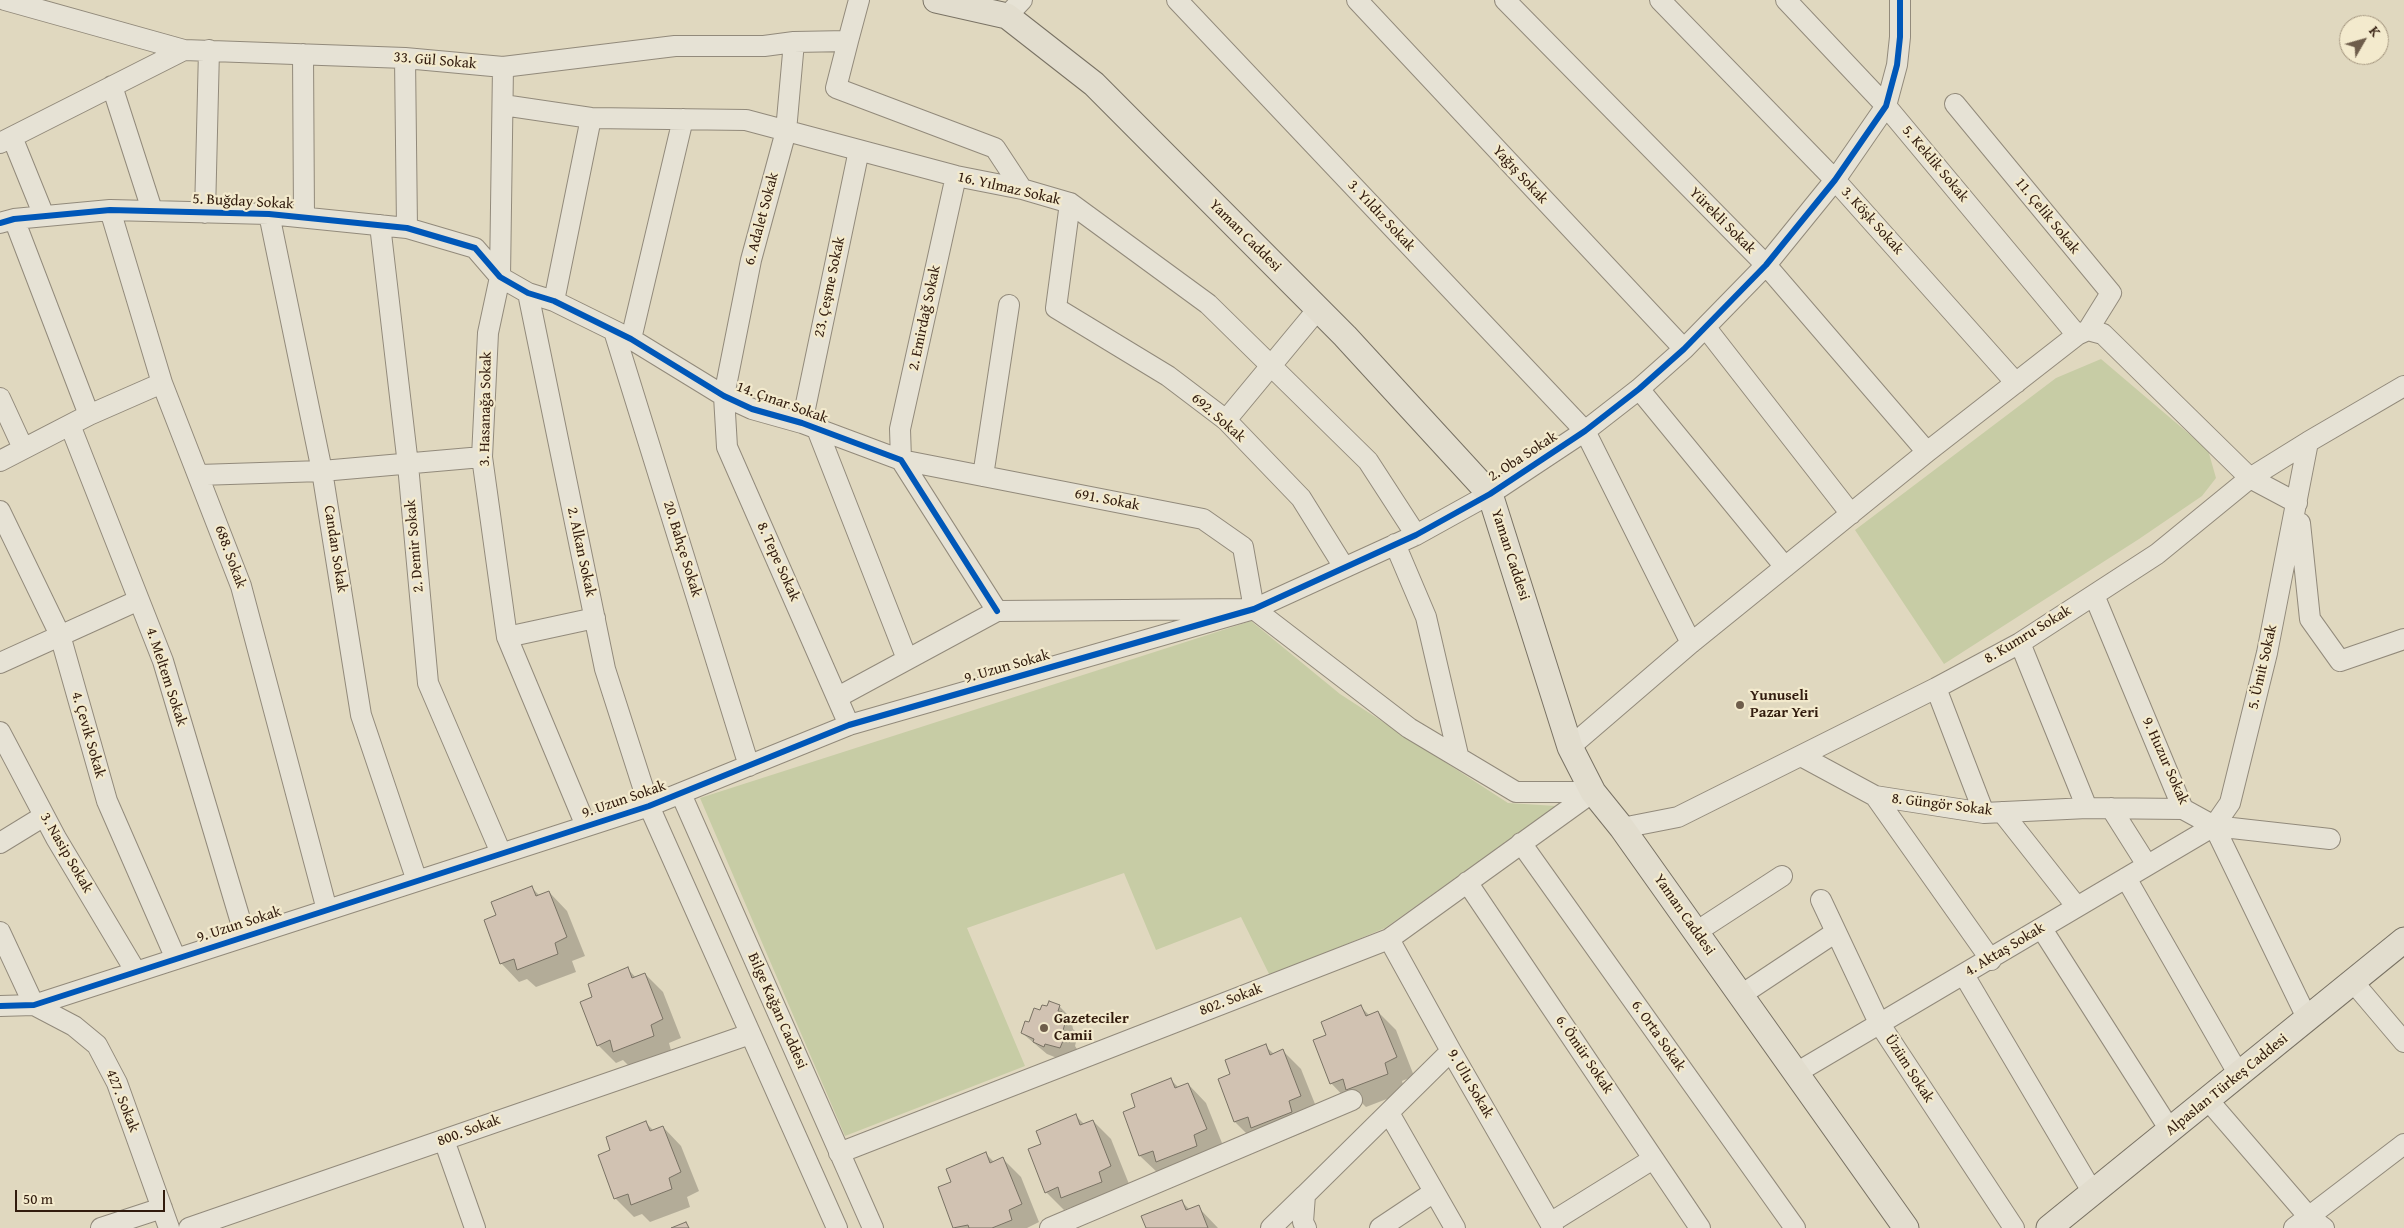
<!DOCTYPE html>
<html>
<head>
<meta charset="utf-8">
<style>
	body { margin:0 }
	#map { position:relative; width:2404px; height:1228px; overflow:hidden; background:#e0d8bf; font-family:"Gentium Book Plus",serif }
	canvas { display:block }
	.north { position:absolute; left:2339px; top:15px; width:50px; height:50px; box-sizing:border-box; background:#f3eacd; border:1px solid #a59780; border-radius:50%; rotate:52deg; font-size:14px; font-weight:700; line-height:20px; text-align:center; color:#311b0d }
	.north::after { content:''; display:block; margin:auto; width:18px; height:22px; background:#6e5d4b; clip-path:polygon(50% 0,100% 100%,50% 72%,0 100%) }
	.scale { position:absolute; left:15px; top:1190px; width:150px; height:22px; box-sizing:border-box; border:2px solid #311b0d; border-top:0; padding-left:6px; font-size:15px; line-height:18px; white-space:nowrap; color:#311b0d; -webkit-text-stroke:4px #f3eacd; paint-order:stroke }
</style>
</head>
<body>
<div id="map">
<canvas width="2404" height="1228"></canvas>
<div class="north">K</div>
<div class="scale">50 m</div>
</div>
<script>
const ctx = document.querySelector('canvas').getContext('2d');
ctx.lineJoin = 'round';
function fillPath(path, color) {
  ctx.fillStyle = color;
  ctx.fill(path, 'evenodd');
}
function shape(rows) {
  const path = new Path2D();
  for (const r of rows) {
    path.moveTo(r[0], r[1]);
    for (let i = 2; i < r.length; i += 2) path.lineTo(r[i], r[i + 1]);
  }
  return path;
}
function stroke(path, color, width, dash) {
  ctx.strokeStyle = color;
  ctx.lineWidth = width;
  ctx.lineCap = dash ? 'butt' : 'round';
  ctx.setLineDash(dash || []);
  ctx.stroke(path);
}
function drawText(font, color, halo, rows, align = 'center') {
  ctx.font = font + ' "Gentium Book Plus",serif';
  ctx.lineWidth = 4.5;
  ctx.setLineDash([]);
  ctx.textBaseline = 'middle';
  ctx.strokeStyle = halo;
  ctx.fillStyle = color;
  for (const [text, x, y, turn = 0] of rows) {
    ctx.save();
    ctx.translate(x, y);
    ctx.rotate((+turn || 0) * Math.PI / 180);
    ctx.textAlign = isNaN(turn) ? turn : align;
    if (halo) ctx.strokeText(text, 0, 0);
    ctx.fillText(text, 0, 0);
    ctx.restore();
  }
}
const green = shape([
	[2101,359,2208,450,2216,478,2202,496,2139,539,1944,664,1855,530,2056,378],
	[1251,621,1340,694,1508,803,1556,806,1385,928,1270,976,1241,917,1156,950,1124,873,967,928,1025,1066,845,1136,700,798]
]);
const shadow = shape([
	[531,887,540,896,549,892,567,911,585,956,572,961,576,972,536,987,527,979,519,982,501,963,498,916],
	[628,969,636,978,645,974,663,992,681,1038,669,1043,672,1054,632,1069,623,1060,616,1063,598,1045,594,998],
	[1059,1006,1071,1018,1073,1029,1078,1034,1075,1046,1077,1049,1073,1060,1058,1056,1057,1058,1047,1054,1022,1033,1041,1011,1047,1007],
	[1361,1007,1370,1016,1378,1012,1396,1030,1414,1076,1402,1081,1405,1092,1366,1107,1357,1098,1349,1102,1331,1083,1328,1036],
	[1265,1046,1274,1054,1283,1051,1301,1069,1319,1114,1306,1120,1310,1130,1270,1146,1261,1137,1253,1140,1235,1122,1219,1079,1232,1075],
	[1170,1079,1179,1088,1188,1084,1206,1103,1224,1148,1159,1174,1140,1156,1124,1113,1137,1108],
	[1076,1116,1084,1124,1093,1121,1111,1139,1129,1184,1080,1216,1072,1207,1064,1210,1046,1192,1042,1145],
	[645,1122,654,1131,663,1127,681,1146,699,1191,687,1197,690,1207,650,1222,642,1214,634,1217,615,1198,612,1151],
	[985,1153,994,1162,1003,1159,1021,1177,1039,1222,1027,1228,955,1228,939,1187,952,1183],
	[1181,1201,1190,1210,1198,1207,1218,1228,1147,1228]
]);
const building = shape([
	[532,886,536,896,549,891,567,937,555,943,558,954,517,970,514,959,500,964,484,920,496,915,491,902,532,886],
	[628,967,632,978,645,973,663,1019,651,1025,654,1036,613,1052,610,1040,597,1046,580,1002,592,997,588,984,628,967],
	[1049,1001,1060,1005,1058,1011,1062,1012,1061,1018,1066,1020,1062,1034,1065,1036,1060,1048,1045,1044,1044,1047,1033,1042,1034,1039,1021,1033,1025,1021,1029,1022,1034,1008,1040,1010,1042,1005,1047,1006,1049,1001],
	[1361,1005,1366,1016,1378,1011,1397,1057,1385,1063,1388,1074,1346,1090,1343,1079,1330,1084,1313,1040,1326,1035,1321,1022,1361,1005],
	[1266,1044,1270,1055,1283,1049,1301,1096,1289,1101,1292,1112,1251,1128,1248,1117,1234,1122,1218,1079,1230,1074,1225,1060,1266,1044],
	[1171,1078,1175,1088,1188,1083,1207,1129,1194,1135,1197,1146,1156,1162,1153,1151,1139,1156,1123,1112,1135,1107,1131,1094,1171,1078],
	[1076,1114,1080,1125,1093,1120,1111,1166,1099,1172,1102,1182,1061,1198,1058,1187,1045,1193,1028,1149,1041,1144,1036,1131,1076,1114],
	[646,1121,650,1131,663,1126,681,1172,669,1178,672,1189,631,1205,628,1194,614,1199,598,1155,610,1150,606,1137,646,1121],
	[986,1152,990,1163,1003,1157,1022,1204,1009,1210,1012,1220,992,1228,969,1228,968,1225,953,1228,938,1187,951,1182,946,1169,986,1152],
	[1182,1200,1186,1210,1199,1205,1208,1228,1146,1228,1141,1216,1182,1200],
	[686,1222,689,1228,671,1228,686,1222]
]);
const minor = shape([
	[5,0,184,50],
	[1177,0,1585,431,1691,643],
	[1357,0,1684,349],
	[1505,0,1766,265,1927,452],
	[1660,0,1835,180,2016,383],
	[1786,0,1886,106,2077,335],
	[1007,16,1022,0],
	[848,41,836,88,995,148,1022,189],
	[794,42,786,131,751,260,724,396,727,447,849,725],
	[303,54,304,217],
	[405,58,407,228],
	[503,67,500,277,488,333,482,457,507,637,586,826],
	[112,86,152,210],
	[1955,104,2111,293,2088,330],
	[503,105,591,118,746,120,956,176,1022,189,1070,203,1208,304,1368,461,1416,535],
	[12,137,44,216],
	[0,143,184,50,405,58,503,67,675,46,764,46,794,42,848,41,859,0],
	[956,176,900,429,901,460,1203,519,1243,547,1254,609],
	[1070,203,1056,308,1168,376,1226,420,1301,498,1344,567],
	[110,210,162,383,241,586,327,910],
	[205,213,209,50],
	[269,214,322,471,361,715,417,881],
	[14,219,89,415],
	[0,223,14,219,110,210,269,214,407,228,475,248,500,277,528,293,554,301,631,339,724,396,752,409,802,423,901,460,997,611],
	[380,225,408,465,428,683,501,853],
	[528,293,605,669,649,806,837,1228],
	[554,301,591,118],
	[1706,328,1851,514],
	[2088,330,2103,334,2250,478,2297,503],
	[614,331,749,766],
	[631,339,683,119],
	[1639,389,1785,567],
	[0,398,23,448],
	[1226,420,1318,309],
	[802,423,859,150],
	[70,425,163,661,245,936],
	[817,429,907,659],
	[0,461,89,415,162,383],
	[199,475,322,471,482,457],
	[983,476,1009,305],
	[0,511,60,635,107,801,176,959],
	[2300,523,2310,619,2340,661,2404,639],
	[1395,544,1426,617,1458,755],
	[2094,595,2183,809,2214,826,2308,1020],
	[507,637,595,618],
	[2020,643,2087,808],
	[0,663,139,600],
	[1936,688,1984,813],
	[838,697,997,611,1254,609,1409,728,1516,792,1593,792],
	[0,732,56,838,136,972],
	[1570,747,1691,643,1927,452,2077,335,2088,330],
	[1801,756,1875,796,1984,813,2087,808,2183,809],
	[681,794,873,1228],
	[1875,796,1991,960],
	[2111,808,2147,865],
	[2002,812,2077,907],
	[2214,826,2330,839],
	[1622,828,1678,817,1936,688,2020,643,2157,554,2250,478,2308,442,2404,386],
	[0,843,44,816],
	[1521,843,1795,1228],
	[2126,878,2239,1075],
	[1467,882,1700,1228],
	[1821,900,1879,1023,2014,1228],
	[2042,929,2170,1130],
	[0,932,34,1005,74,1026,97,1045,117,1083,169,1228],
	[1696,932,1782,876],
	[1389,939,1451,1051,1553,1228],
	[1964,975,2093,1193],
	[2354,983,2404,1042],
	[1741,995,1836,932],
	[0,1006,34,1005,649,806,849,725,1254,609,1416,535,1490,494,1585,431,1639,389,1684,349,1766,265,1835,180,1886,106,1897,65,1900,37,1900,0],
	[1796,1073,2214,826,2230,803,2267,653,2308,442],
	[2208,1100,2309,1217,2324,1228],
	[1389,1113,1455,1228],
	[444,1140,475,1228],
	[839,1153,1389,939,1593,792],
	[1550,1223,1653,1159],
	[101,1228,162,1208],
	[189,1228,750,1034],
	[1050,1228,1352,1100],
	[1271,1228,1305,1195],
	[1306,1228,1303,1222,1305,1195,1451,1051],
	[1380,1228,1434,1192],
	[2294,1228,2404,1144]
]);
const major = shape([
	[936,0,1007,16,1094,84,1345,336,1490,494,1570,747,1593,792,1622,828,1906,1228],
	[2049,1228,2404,940]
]);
const cycleway = shape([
	[0,223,14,219,110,210,269,214,407,228,475,248,500,277,528,293,554,301,631,339,724,396,752,409,802,423,901,460,997,611],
	[0,1006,34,1005,649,806,849,725,1254,609,1416,535,1490,494,1585,431,1639,389,1684,349,1766,265,1835,180,1886,106,1897,65,1900,37,1900,0]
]);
const markers = [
	[1740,705,5,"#6e5d4b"],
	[1044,1028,5,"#6e5d4b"]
];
const streetNames = [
	["33. Gül Sokak",435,61,5],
	["5. Keklik Sokak",1935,164,50],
	["Yağış Sokak",1520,175,47],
	["16. Yılmaz Sokak",1009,189,13],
	["5. Buğday Sokak",243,202,3],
	["3. Yıldız Sokak",1381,216,47],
	["11. Çelik Sokak",2047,216,51],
	["6. Adalet Sokak",762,219,-75],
	["Yürekli Sokak",1722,221,45],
	["3. Köşk Sokak",1872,221,48],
	["Yaman Caddesi",1245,236,45],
	["23. Çeşme Sokak",830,287,-78],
	["2. Emirdağ Sokak",925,318,-78],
	["14. Çınar Sokak",782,403,20],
	["3. Hasanağa Sokak",486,409,-89],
	["692. Sokak",1218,418,41],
	["2. Oba Sokak",1523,457,-33],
	["691. Sokak",1107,500,11],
	["2. Demir Sokak",415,546,-95],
	["Candan Sokak",335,549,81],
	["20. Bahçe Sokak",682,549,73],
	["2. Alkan Sokak",581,552,78],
	["Yaman Caddesi",1510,555,72],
	["688. Sokak",230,557,70],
	["8. Tepe Sokak",778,562,66],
	["8. Kumru Sokak",2028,635,-31],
	["9. Uzun Sokak",1007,667,-16],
	["5. Ümit Sokak",2263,667,-77],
	["4. Meltem Sokak",166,677,72],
	["4. Çevik Sokak",88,735,74],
	["9. Huzur Sokak",2165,761,66],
	["9. Uzun Sokak",624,800,-19],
	["8. Güngör Sokak",1942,805,7],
	["3. Nasip Sokak",66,853,60],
	["Yaman Caddesi",1684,915,55],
	["9. Uzun Sokak",239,925,-18],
	["4. Aktaş Sokak",2005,950,-31],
	["802. Sokak",1231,1000,-21],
	["Bilge Kağan Caddesi",777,1011,66],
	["6. Orta Sokak",1658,1036,55],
	["6. Ömür Sokak",1584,1055,56],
	["Üzüm Sokak",1909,1069,57],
	["9. Ulu Sokak",1470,1084,60],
	["Alpaslan Türkeş Caddesi",2227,1085,-39],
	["427. Sokak",122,1101,68],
	["800. Sokak",469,1131,-20]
];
const poiNames = [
	["Yunuseli",1750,696],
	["Pazar Yeri",1750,713],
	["Gazeteciler",1054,1019],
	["Camii",1054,1036]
];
fillPath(green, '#c7cca5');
fillPath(shadow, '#0003');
fillPath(building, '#d1c2b2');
stroke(building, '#797264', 1);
stroke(minor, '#928a7b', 22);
stroke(major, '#797264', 27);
stroke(minor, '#e6e2d5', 20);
stroke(major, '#e2ddce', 25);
stroke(cycleway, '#0057b8', 6);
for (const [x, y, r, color] of markers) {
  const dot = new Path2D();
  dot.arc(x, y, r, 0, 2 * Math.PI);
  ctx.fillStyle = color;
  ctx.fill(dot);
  stroke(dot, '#f3eacd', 2);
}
drawText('15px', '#311b0d', '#f3eacd', streetNames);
drawText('bold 15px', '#311b0d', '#f3eacd', poiNames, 'left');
</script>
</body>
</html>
